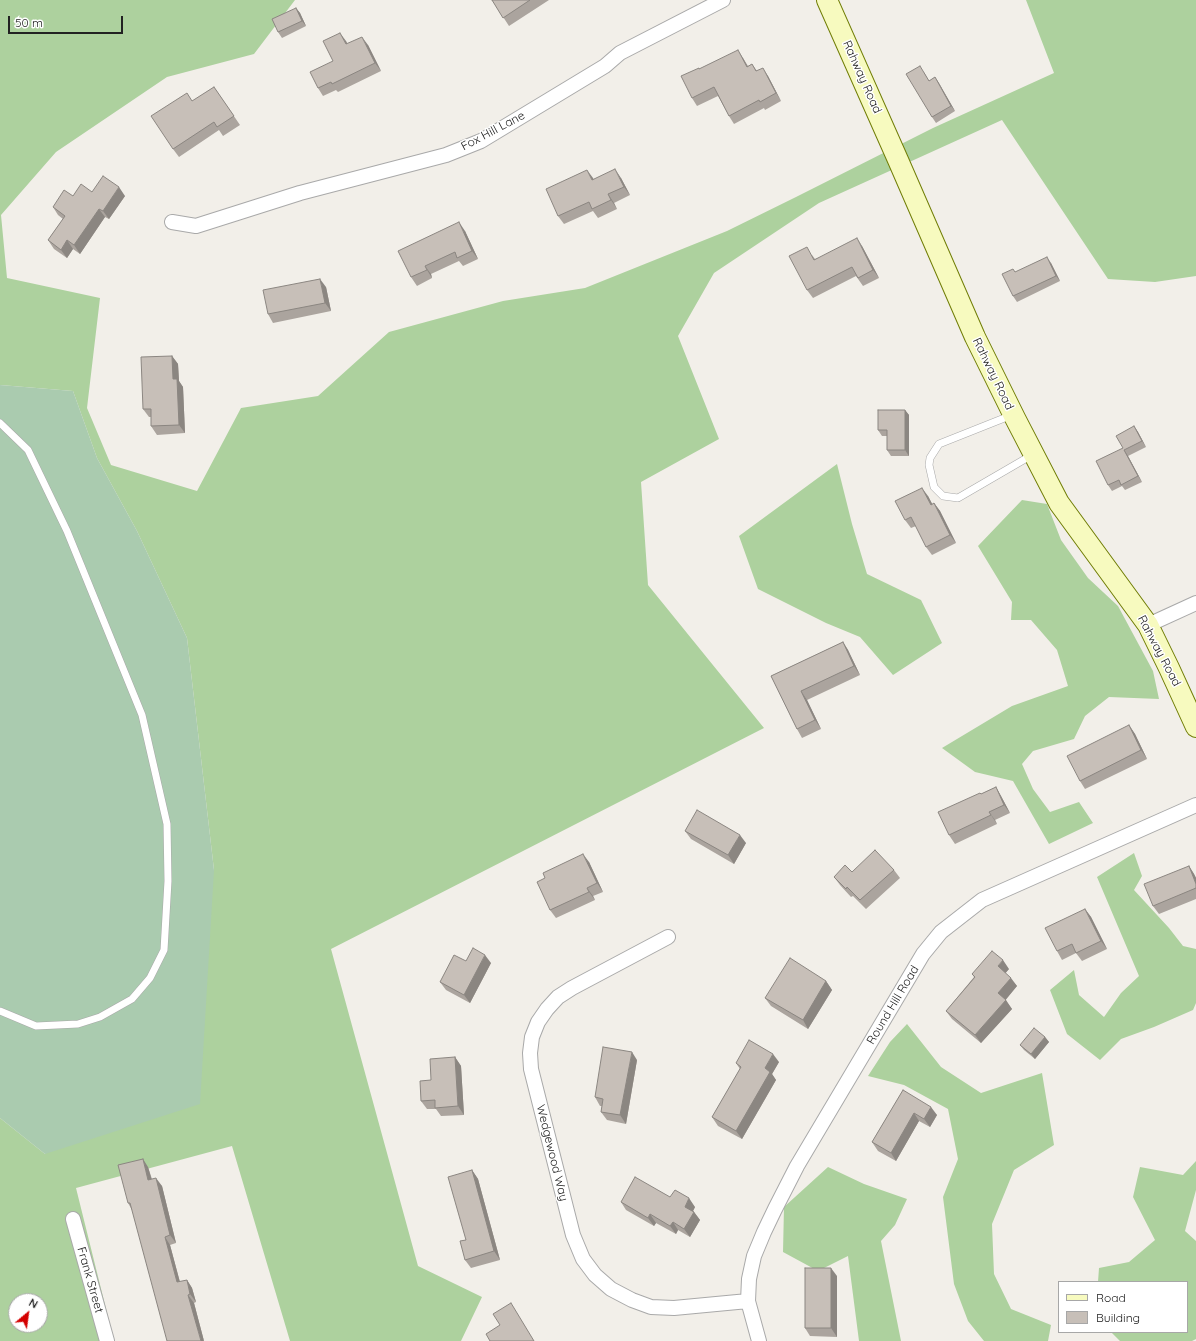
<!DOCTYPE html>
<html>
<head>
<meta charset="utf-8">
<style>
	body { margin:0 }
	#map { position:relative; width:1196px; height:1341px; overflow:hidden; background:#f2efe9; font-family:Quicksand,sans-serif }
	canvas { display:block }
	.legend { position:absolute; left:1058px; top:1281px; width:130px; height:52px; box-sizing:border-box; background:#fff; border:1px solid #a7a7a7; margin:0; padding:5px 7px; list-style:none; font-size:12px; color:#222 }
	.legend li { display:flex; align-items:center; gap:8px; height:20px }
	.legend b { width:20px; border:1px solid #a7a7a7 }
	.north { position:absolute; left:8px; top:1293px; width:40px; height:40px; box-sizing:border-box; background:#fff; border:1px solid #a7a7a7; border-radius:50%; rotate:29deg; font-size:11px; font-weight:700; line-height:16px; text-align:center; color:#222 }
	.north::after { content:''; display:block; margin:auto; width:14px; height:18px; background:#d40000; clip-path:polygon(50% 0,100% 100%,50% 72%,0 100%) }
	.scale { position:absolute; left:8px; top:16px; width:115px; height:18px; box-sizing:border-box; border:2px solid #222; border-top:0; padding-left:5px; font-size:12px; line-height:14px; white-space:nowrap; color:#222; -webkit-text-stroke:3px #fff; paint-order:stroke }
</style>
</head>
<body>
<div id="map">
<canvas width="1196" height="1341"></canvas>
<ul class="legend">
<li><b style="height:5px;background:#f7fabf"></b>Road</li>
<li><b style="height:11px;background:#c7bfb8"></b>Building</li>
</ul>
<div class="north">N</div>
<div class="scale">50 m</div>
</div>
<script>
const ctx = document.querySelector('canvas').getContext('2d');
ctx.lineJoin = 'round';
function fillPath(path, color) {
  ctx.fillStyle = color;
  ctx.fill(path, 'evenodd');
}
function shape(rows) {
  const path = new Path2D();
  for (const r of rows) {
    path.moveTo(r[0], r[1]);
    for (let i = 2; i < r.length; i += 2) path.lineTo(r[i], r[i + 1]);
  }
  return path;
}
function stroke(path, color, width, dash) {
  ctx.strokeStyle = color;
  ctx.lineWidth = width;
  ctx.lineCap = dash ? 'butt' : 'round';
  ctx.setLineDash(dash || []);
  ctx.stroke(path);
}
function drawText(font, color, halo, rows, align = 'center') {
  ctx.font = font + ' Quicksand,sans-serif';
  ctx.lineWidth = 3;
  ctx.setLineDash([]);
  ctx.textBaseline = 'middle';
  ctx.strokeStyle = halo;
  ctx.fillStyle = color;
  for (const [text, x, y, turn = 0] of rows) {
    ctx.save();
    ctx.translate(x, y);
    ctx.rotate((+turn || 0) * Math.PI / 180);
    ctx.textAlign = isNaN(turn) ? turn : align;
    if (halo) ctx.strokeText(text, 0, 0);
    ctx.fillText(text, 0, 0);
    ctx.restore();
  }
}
const forest = shape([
	[0,0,295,0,254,54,167,77,56,152,1,215,7,278,100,298,87,408,111,465,197,491,241,408,318,396,389,332,503,301,585,288,727,231,796,197,933,128,1054,73,1026,0,1196,0,1196,276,1155,282,1108,279,1002,120,819,203,714,273,678,336,719,439,641,482,648,585,764,728,331,949,418,1266,482,1297,461,1341,290,1341,232,1146,76,1188,114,1341,0,1341,0,1118,45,1154,214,870,187,638,137,531,97,458,73,391,0,385],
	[16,1301,40,1301,40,1325,16,1325],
	[837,464,852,524,867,574,921,600,942,643,893,675,860,637,826,623,758,589,739,536],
	[1022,500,1047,504,1061,540,1088,578,1118,606,1153,671,1159,699,1109,697,1085,716,1074,739,1033,751,1022,764,1033,789,1050,812,1079,802,1093,823,1049,844,1013,781,975,772,942,748,1012,706,1068,686,1057,650,1031,620,1011,620,1012,602,978,546],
	[1134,853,1142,876,1134,890,1169,928,1183,946,1196,949,1196,1003,1193,1010,1154,1027,1121,1039,1100,1060,1067,1034,1050,990,1074,970,1079,995,1104,1017,1121,993,1139,976,1097,877],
	[907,1024,941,1067,981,1093,1042,1073,1054,1145,1014,1170,992,1224,994,1274,1011,1309,1051,1325,1048,1341,984,1341,968,1321,954,1284,943,1197,958,1159,948,1109,904,1085,868,1076,890,1042],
	[1196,1161,1196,1190,1185,1231,1196,1241,1196,1339,1192,1341,1120,1341,1111,1332,1187,1332,1187,1282,1098,1282,1099,1268,1129,1262,1155,1240,1133,1197,1140,1167,1183,1175],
	[828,1167,864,1184,907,1199,895,1225,881,1241,901,1341,859,1341,848,1256,818,1271,783,1252,784,1207]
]);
const cemetery = shape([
	[0,385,73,391,97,458,137,531,187,638,214,870,200,1104,45,1154,0,1118]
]);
const lane = shape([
	[1012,415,939,444,930,458,929,465,934,487,943,496,958,498,1032,455],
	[0,423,28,450,67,531,142,715,167,824,168,881,164,950,150,978,132,999,100,1017,78,1024,36,1026,0,1011]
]);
const street = shape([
	[172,222,196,226,300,193,446,155,481,141,605,66,620,53,723,0],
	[1148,625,1196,603],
	[668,937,572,988,558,997,547,1009,538,1022,532,1037,530,1053,531,1069,573,1235,583,1259,595,1275,611,1289,632,1300,651,1307,674,1308,748,1301],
	[73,1219,107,1341],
	[759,1341,748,1301,749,1279,754,1256,764,1232,775,1209,797,1166,923,954,941,932,982,900,1196,805]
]);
const secondary = shape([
	[827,0,898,160,975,337,1015,418,1059,503,1148,625,1169,668,1196,727]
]);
const wall = shape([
	[492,0,549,0,509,26],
	[296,8,300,13,306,26,282,38,278,32],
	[346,41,347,44,368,45,381,71,338,92,336,90,323,96,318,88,333,61],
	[743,58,748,66,752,64,757,71,768,76,781,101,765,110,764,108,734,124,729,116,718,96,697,106,692,98,699,69],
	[924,72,929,81,935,77,955,111,936,123,932,117],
	[214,87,240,125,223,136,219,130,179,157,173,149,193,101],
	[621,178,630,195,614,203,617,209,598,218,593,211,564,224,558,216,593,179],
	[92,192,125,196,109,219,105,217,80,254,73,249,67,258,54,249,48,240,63,219,58,215,53,207,73,196],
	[465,231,478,259,463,266,459,261,431,274,432,278,417,286,411,277],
	[862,246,879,278,863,286,856,276,813,298,807,290,812,255,815,259],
	[1051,263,1060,281,1017,302,1013,296,1016,272],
	[326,287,331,311,273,323,268,314],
	[172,356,178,364,179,381,183,387,185,433,157,435,151,426,151,417,149,417,143,409],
	[905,410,909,415,909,456,891,456,887,450,887,436,882,436,878,430],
	[1134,426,1138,432,1146,447,1128,456,1142,482,1125,490,1122,486,1112,491,1108,485,1123,448],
	[928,496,932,504,934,503,940,511,956,543,932,555,926,547,916,526,911,528,905,520],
	[843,642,848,650,860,675,807,700,821,729,802,738,797,729,771,676],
	[1129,725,1135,734,1147,759,1085,789,1080,781],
	[996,787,1001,796,1010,813,995,820,997,824,955,844,949,835,981,794],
	[685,831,746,843,734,864,691,839],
	[589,862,603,892,593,896,595,900,556,918,550,910,545,878],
	[1189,866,1194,874,1196,878,1196,899,1159,914,1153,906],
	[894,870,900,878,866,909,853,896,851,897,840,885,834,877,852,872],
	[1085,909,1091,917,1107,949,1082,961,1076,953,1062,960,1057,951],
	[466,961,491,963,470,1003,446,990,440,982],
	[1009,969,1005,973,1017,986,1005,1000,1012,1009,981,1043,952,1019,946,1011,974,977,972,974],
	[826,981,832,990,808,1029,771,1006,765,998],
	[1045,1037,1049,1042,1035,1059,1024,1050,1020,1045],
	[455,1057,461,1066,464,1115,441,1116,436,1109,427,1109,421,1101,431,1080],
	[637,1060,626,1124,607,1120,601,1112,602,1106,600,1106,595,1097],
	[779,1062,772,1074,776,1080,742,1139,718,1126,712,1117,740,1069,736,1063],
	[903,1090,937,1115,930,1127,919,1121,896,1161,878,1151,872,1142],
	[148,1167,152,1179,162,1186,176,1243,170,1245,180,1282,187,1280,192,1288,196,1302,194,1303,204,1341,132,1210,128,1203],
	[472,1170,478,1179,500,1260,471,1268,465,1260,466,1240],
	[670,1197,695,1207,693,1211,694,1212,700,1220,690,1237,678,1230,676,1234,656,1223,654,1226,626,1210,621,1202],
	[837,1276,837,1337,810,1336,805,1328]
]);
const shadedWall = shape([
	[296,8,300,13,306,26,302,21],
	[340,33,346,41,352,53,346,44],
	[362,37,368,45,381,71,375,63],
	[738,50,743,58,752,75,747,67],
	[763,68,768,76,781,101,776,93],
	[935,77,939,83,955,111,951,106],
	[615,169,621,178,630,195,624,187],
	[587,170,593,178,597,189,592,180],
	[119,187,125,196,109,219,103,211],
	[608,194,614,203,617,209,611,200],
	[99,209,105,217,80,254,74,245],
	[459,222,465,231,478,259,472,251],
	[857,238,862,246,879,278,873,270],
	[67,240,73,249,67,258,61,250],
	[1047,257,1051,263,1060,281,1056,276],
	[425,266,431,274,432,278,427,270],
	[320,279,326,287,331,311,325,303],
	[172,356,178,364,179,381,183,387,185,433,179,425,173,379],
	[905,410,909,415,909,456,905,450],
	[1134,426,1138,432,1146,447,1142,441],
	[1124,450,1128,456,1142,482,1138,476],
	[922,488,928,496,937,513,931,505],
	[934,503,940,511,956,543,950,535],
	[843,642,848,650,860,675,854,666],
	[801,691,807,700,821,729,815,720],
	[1129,725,1135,734,1147,759,1141,750],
	[996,787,1001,796,1010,813,1004,805],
	[989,812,995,820,997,824],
	[740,835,746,843,734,864,728,855],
	[583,854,589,862,603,892,597,883],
	[1189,866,1194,874,1196,878,1196,884],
	[587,888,593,896,595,900,589,892],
	[1085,909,1091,917,1107,949,1101,941],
	[485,955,491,963,470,1003,464,995],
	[1003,960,1009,969,1004,975,998,966],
	[1011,978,1017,986,1004,1002,998,993],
	[826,981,832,990,808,1029,803,1020],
	[1006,1000,1012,1009,981,1043,975,1035],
	[1045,1037,1049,1042,1035,1059,1031,1054],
	[632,1052,637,1060,626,1124,620,1115],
	[773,1054,779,1062,772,1074,776,1080,742,1139,736,1131,765,1068],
	[455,1057,461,1066,464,1115,458,1106],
	[931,1107,937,1115,930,1127,924,1119],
	[914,1113,919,1121,896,1161,891,1153],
	[143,1159,148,1167,154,1188,148,1180],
	[472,1170,478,1179,500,1260,494,1251],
	[156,1178,162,1186,176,1243,170,1235],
	[689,1198,695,1207,691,1215,685,1207],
	[694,1212,700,1220,690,1237,684,1229],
	[650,1214,656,1223,654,1226,648,1218],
	[673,1222,678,1230,676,1234,670,1226],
	[165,1237,170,1245,182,1290,177,1282],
	[831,1268,837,1276,837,1337,831,1328],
	[187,1280,192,1288,196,1302,190,1294],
	[188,1295,194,1303,204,1341,201,1341]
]);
const building = shape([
	[492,0,530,0,503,18,492,0],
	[296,8,302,21,278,32,272,19,296,8],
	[340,33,346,44,362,37,375,63,332,84,331,82,318,88,310,72,333,61,323,41,340,33],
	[738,50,747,67,752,64,756,71,763,68,776,93,760,102,759,100,729,116,714,87,692,98,681,76,699,68,699,69,738,50],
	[920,66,929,81,935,77,951,106,932,117,906,74,920,66],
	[214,87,234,116,217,127,214,122,173,149,151,116,187,93,192,101,214,87],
	[615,169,624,187,608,194,611,200,592,209,589,202,558,216,546,189,587,170,592,180,615,169],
	[103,176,119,187,103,211,99,209,74,245,67,240,61,250,48,240,65,216,53,207,64,190,73,196,81,184,92,192,103,176],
	[459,222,472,251,457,258,455,252,425,266,427,270,411,277,398,251,459,222],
	[857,238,873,270,858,278,852,267,807,290,789,256,807,247,814,260,857,238],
	[1047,257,1056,276,1013,296,1002,274,1013,269,1015,272,1047,257],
	[320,279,325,303,268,314,263,290,320,279],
	[172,356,173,379,177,379,179,425,151,426,151,409,143,409,141,357,172,356],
	[878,410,905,410,905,450,887,450,887,430,878,430,878,410],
	[1134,426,1142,441,1124,450,1138,476,1121,485,1119,480,1108,485,1096,461,1123,448,1116,436,1134,426],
	[922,488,931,505,934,503,950,535,926,547,911,517,905,520,895,501,922,488],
	[843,642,854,666,801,691,815,720,797,729,771,676,843,642],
	[1129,725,1141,750,1080,781,1067,756,1129,725],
	[996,787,1004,805,989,812,991,815,949,835,938,812,980,793,981,794,996,787],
	[697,810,740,835,728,855,685,831,697,810],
	[875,850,894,870,860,900,847,887,846,889,834,877,845,865,852,872,875,850],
	[583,854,597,883,587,888,589,892,550,910,537,882,545,878,543,873,583,854],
	[1189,866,1196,884,1196,888,1153,906,1144,884,1189,866],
	[1085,909,1101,941,1076,953,1072,944,1057,951,1045,928,1085,909],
	[473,948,485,955,464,995,440,982,454,955,466,961,473,948],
	[992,951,1003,960,998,966,1011,978,998,993,1006,1000,975,1035,946,1011,975,977,972,974,992,951],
	[790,958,826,981,803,1020,765,998,790,958],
	[1034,1028,1045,1037,1031,1054,1020,1045,1034,1028],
	[749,1040,773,1054,765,1068,770,1072,736,1131,712,1117,741,1067,736,1063,749,1040],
	[603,1047,632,1052,620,1115,601,1112,603,1099,595,1097,603,1047],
	[455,1057,458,1106,435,1108,435,1100,421,1101,420,1081,431,1080,430,1059,455,1057],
	[903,1090,931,1107,924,1119,914,1113,891,1153,872,1142,903,1090],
	[143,1159,148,1180,156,1178,170,1235,165,1237,177,1282,187,1280,190,1294,188,1295,201,1341,167,1341,130,1203,128,1203,118,1165,143,1159],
	[472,1170,494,1251,465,1260,460,1241,466,1240,448,1177,472,1170],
	[635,1177,670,1197,675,1190,689,1198,685,1207,694,1212,684,1229,673,1222,670,1226,650,1214,648,1218,621,1202,635,1177],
	[805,1268,831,1268,831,1328,805,1328,805,1268],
	[511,1303,534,1341,490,1341,486,1334,500,1325,493,1314,511,1303]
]);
const streetNames = [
	["Rahway Road",862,77,66],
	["Fox Hill Lane",493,131,-28],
	["Rahway Road",993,374,64],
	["Rahway Road",1159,651,62],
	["Round Hill Road",893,1005,-59],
	["Wedgewood Way",552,1153,76],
	["Frank Street",90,1280,74]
];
fillPath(forest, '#add19e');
fillPath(cemetery, '#aacbaf');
stroke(lane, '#a9a9a9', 8);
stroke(street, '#a9a9a9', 16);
stroke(secondary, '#707d05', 22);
stroke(lane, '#fff', 7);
stroke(street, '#fff', 14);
stroke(secondary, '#f7fabf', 20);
fillPath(wall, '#aba49e');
fillPath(shadedWall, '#8b8681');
fillPath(building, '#c7bfb8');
stroke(building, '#8b8681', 1);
drawText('12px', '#222', '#fff', streetNames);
</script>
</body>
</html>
